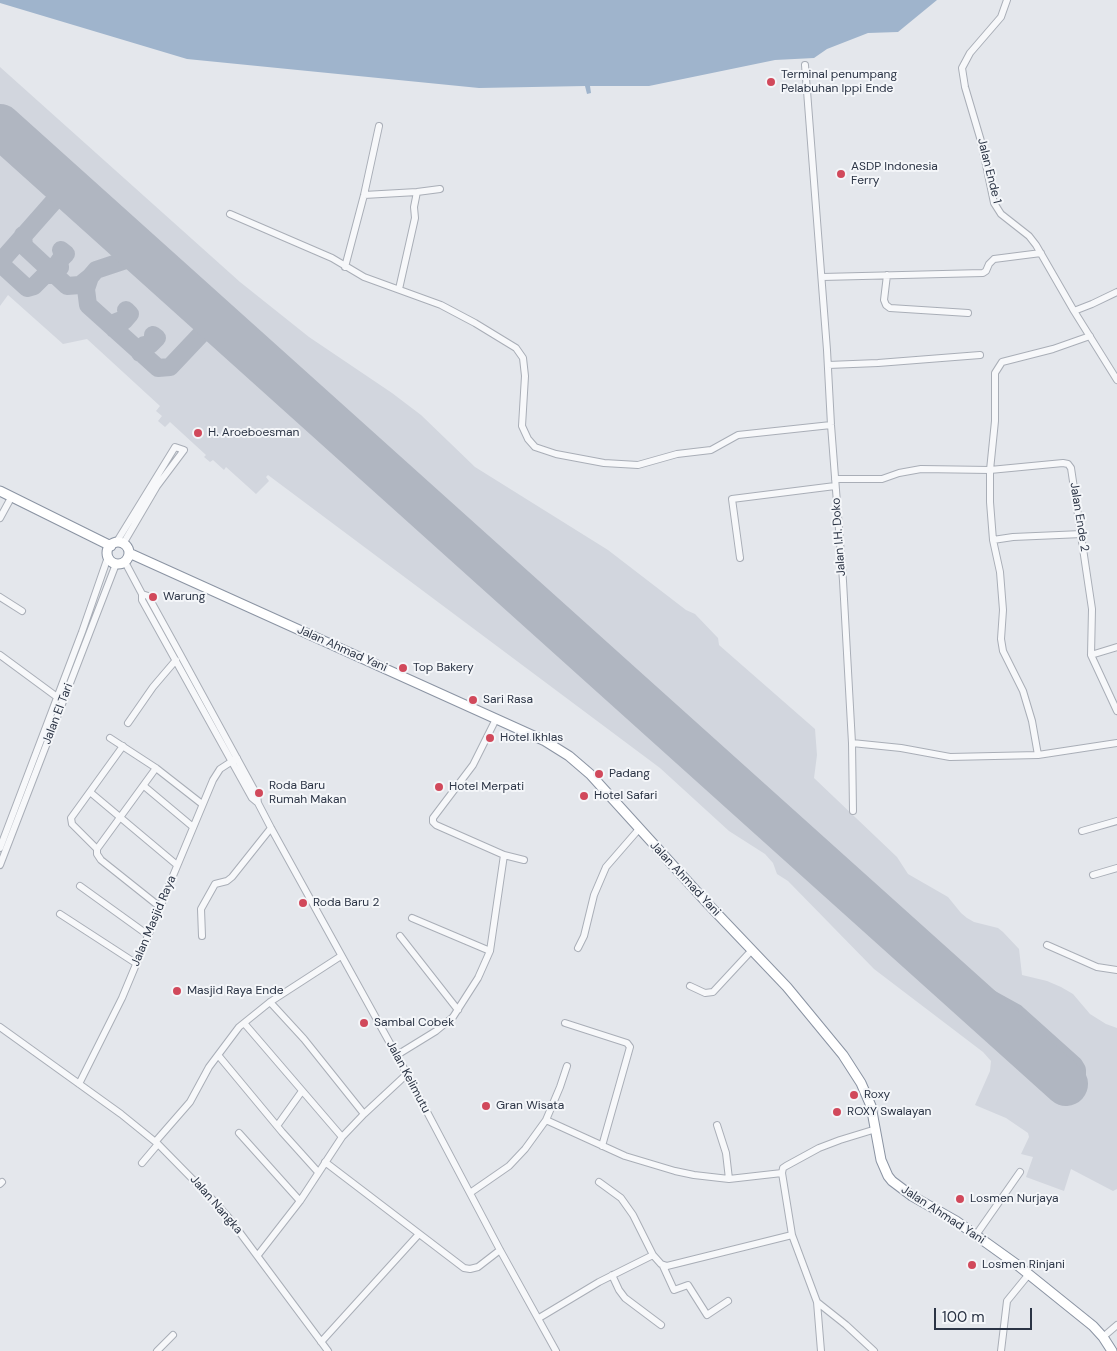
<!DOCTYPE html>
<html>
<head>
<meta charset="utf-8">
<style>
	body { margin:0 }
	#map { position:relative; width:1117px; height:1351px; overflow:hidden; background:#e4e7ec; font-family:"DM Sans",sans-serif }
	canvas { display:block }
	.scale { position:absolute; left:934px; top:1308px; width:98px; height:22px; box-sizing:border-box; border:2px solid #2b3445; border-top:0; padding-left:6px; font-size:15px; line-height:18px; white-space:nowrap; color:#2b3445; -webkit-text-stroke:4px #f4f6f9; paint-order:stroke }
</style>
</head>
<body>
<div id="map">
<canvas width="1117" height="1351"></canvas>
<div class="scale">100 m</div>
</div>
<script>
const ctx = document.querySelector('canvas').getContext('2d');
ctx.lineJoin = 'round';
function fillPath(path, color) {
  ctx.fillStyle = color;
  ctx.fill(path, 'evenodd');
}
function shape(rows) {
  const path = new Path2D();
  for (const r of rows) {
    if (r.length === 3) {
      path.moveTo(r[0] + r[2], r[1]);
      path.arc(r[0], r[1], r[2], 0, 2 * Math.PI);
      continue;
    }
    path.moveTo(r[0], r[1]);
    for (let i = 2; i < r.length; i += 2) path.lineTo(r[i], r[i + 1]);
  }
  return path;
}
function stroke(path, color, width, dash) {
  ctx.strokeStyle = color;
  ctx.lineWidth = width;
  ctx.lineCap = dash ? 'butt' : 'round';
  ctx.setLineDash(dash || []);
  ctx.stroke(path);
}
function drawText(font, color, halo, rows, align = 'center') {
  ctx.font = font + ' "DM Sans",sans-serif';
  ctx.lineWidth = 4;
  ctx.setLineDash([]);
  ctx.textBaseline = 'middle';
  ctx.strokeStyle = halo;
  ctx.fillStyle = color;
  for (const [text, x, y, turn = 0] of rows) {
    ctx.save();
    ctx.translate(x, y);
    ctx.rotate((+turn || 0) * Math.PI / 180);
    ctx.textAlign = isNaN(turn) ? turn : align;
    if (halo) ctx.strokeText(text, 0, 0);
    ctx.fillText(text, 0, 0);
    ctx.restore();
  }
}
const built = shape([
	[0,67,240,282,309,337,392,393,421,415,475,467,608,550,686,610,695,614,718,638,719,645,815,729,817,755,814,778,897,857,908,874,948,897,961,913,967,918,974,922,998,928,1003,932,1019,949,1022,975,1047,981,1061,987,1073,994,1090,1014,1106,1024,1117,1028,1117,1189,1113,1191,1071,1169,1064,1191,1026,1177,1033,1157,1021,1154,1029,1137,1028,1133,1006,1118,975,1105,990,1071,991,1061,983,1052,874,969,788,881,777,874,773,863,765,854,729,831,660,768,268,475,266,477,269,481,256,494,226,467,224,470,213,460,210,462,204,457,206,455,170,422,165,427,158,421,162,416,156,411,160,406,87,339,63,344,8,295,0,306]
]);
const water = shape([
	[0,0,937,0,898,32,868,33,827,49,814,58,775,60,649,86,590,86,591,93,587,94,585,86,479,88,187,59,0,3]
]);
const taxiway = shape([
	[55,200,58,188,56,176],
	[23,235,24,246,67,286,80,285,90,277],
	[150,261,138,256,96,270,90,277,86,289,88,305,158,368,170,367,204,331,217,326,228,331],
	[52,271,60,267,59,261,66,254,61,250],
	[56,275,45,275,34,286,27,288,2,265,2,260,55,200,69,195,80,198],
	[114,329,116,322,121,320,124,321,130,314,126,310],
	[204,331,208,319,205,310],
	[140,353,142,347,144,345,150,345,157,338,153,335],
	[940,971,1016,1013,1074,1065,1077,1070,1077,1076,1074,1082,1068,1087,1060,1087,1052,1080,1050,1069]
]);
const runway = shape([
	[0,126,1066,1084]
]);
const minor = shape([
	[1007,0,1001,17,970,53,962,68,965,87,981,141,994,203,1001,214,1029,236,1036,245,1074,311,1117,380],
	[805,65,827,350,831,425,843,581,852,743,901,748,950,757,1038,755,1117,743],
	[364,195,417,192,440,189],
	[230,214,332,258,364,277,441,305,475,323,516,348,523,358,525,376,522,426,528,439,535,447,556,454,604,463,638,465,677,454,711,450,738,435,831,425],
	[345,267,364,195,379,126],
	[887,275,884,300,886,305,890,308,968,313],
	[822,277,983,273,986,271,989,264,994,259,1041,253],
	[399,289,415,218,414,207,417,192],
	[1074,311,1092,304,1117,292],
	[828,365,878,363,980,355],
	[835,479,882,479,899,473,921,469,990,470,1063,463,1068,464,1071,468,1092,609,1091,655,1117,711],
	[0,518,12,496],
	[993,540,1013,537,1082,534],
	[116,543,175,447,184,450,157,486,123,544],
	[740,558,732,499,835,486],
	[125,562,142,594,142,600,252,798,258,803],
	[142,594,148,596,180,654,257,795,258,803,271,828,407,1074,500,1250,556,1351],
	[0,597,22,611],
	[0,655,57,697],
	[1091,655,1117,647],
	[496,719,473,765,433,818,433,822,436,825,504,855,524,860],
	[128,723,153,687,176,660],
	[110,738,156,768,202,804],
	[852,743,853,811],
	[1038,755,1032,721,1023,691,1003,651,1001,639,1003,610,1000,572,993,540,990,502,990,470,995,421,995,373,1002,362,1053,349,1090,336],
	[156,768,97,849,97,854,101,860,160,907],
	[144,786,193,827],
	[90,792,177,865],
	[1082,831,1117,821],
	[0,848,82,632,108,557],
	[97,849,72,824,71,818,123,746],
	[0,865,116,564],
	[1093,875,1117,868],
	[80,886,148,935],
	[60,914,137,964],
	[412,918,490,951],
	[202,936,201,909,215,884,227,881,232,877,271,828],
	[400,936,458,1010],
	[1047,945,1097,967,1117,970],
	[578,948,584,936,594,895,606,867,639,829],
	[690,986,705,993,713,992,752,950],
	[270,1002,304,1039,364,1114],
	[244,1023,342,1137],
	[565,1023,627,1043,630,1047,602,1146],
	[0,1027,121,1114,158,1144,214,1201,229,1218,328,1351],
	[218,1055,282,1132,318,1172],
	[397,1055,436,1031,453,1017,478,978,490,951,504,855],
	[79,1084,122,998,213,780,220,769,237,758],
	[546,1120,625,1156,675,1171,694,1175,729,1179,782,1173],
	[717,1125,726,1153,729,1179],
	[277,1126,302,1091],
	[239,1133,300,1201],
	[156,1141,190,1102,209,1067,239,1027,270,1002,341,956],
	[325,1162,464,1268,470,1269,478,1267,500,1250],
	[142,1163,158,1144],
	[599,1182,621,1198,633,1215,653,1255],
	[0,1184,2,1182],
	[470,1193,509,1166,525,1149,546,1120,560,1087,567,1066],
	[976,1235,1020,1172],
	[258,1255,300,1201,342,1137,364,1114,407,1074],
	[663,1266,674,1290,688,1285,707,1315,728,1301],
	[612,1275,619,1290,625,1298,661,1325],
	[817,1302,821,1351],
	[539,1318,599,1282,653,1255,661,1264,667,1266,792,1235],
	[1103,1337,1117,1325],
	[321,1342,419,1234],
	[157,1351,173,1335],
	[874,1351,846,1325,817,1302,792,1235,782,1173,783,1168,786,1166,819,1148,840,1140,876,1129],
	[1001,1351,1007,1301,1029,1274]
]);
const highway = shape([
	[0,491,111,546],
	[118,553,11],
	[129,553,545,741,569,756,590,774,708,904,787,987,843,1055,861,1083,871,1106,881,1160,888,1176,892,1181,912,1196,956,1221,1016,1264,1093,1326,1103,1337,1112,1351]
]);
const markers = [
	[771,82,5,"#d1495b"],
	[841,174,5,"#d1495b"],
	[198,433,5,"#d1495b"],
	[153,597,5,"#d1495b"],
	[403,668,5,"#d1495b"],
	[473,700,5,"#d1495b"],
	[490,738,5,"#d1495b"],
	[599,774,5,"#d1495b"],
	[439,787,5,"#d1495b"],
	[259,793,5,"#d1495b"],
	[584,796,5,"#d1495b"],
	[303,903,5,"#d1495b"],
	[177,991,5,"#d1495b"],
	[364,1023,5,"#d1495b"],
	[854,1095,5,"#d1495b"],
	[486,1106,5,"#d1495b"],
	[837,1112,5,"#d1495b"],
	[960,1199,5,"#d1495b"],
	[972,1265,5,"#d1495b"]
];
const poiNames = [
	["Terminal penumpang",781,75],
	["Pelabuhan Ippi Ende",781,89],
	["ASDP Indonesia",851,167],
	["Ferry",851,181],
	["H. Aroeboesman",208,433],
	["Warung",163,597],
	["Top Bakery",413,668],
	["Sari Rasa",483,700],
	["Hotel Ikhlas",500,738],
	["Padang",609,774],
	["Roda Baru",269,786],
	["Rumah Makan",269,800],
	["Hotel Merpati",449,787],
	["Hotel Safari",594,796],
	["Roda Baru 2",313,903],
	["Masjid Raya Ende",187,991],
	["Sambal Cobek",374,1023],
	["Roxy",864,1095],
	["Gran Wisata",496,1106],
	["ROXY Swalayan",847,1112],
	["Losmen Nurjaya",970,1199],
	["Losmen Rinjani",982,1265]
];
const streetNames = [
	["Jalan Ende 1",989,171,76],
	["Jalan Ende 2",1079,517,81],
	["Jalan I.H. Doko",839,537,-94],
	["Jalan Ahmad Yani",342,649,24],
	["Jalan El Tari",58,714,-69],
	["Jalan Ahmad Yani",685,879,47],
	["Jalan Masjid Raya",154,921,-67],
	["Jalan Kelimutu",408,1077,62],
	["Jalan Nangka",216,1205,49],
	["Jalan Ahmad Yani",943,1215,33]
];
fillPath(built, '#d2d6de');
fillPath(water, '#9fb4cc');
stroke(taxiway, '#b0b6c1', 18);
stroke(runway, '#b0b6c1', 44);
stroke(minor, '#a9aeb7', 8);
stroke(highway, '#8b94a3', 11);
stroke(minor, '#f7f8fa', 6);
stroke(highway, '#fff', 9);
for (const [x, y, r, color] of markers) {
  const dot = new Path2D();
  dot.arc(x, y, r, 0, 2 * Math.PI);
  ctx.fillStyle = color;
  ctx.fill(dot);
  stroke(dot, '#f4f6f9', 2);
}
drawText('12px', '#2b3445', '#f4f6f9', poiNames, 'left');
drawText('12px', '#2b3445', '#f4f6f9', streetNames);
</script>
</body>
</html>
